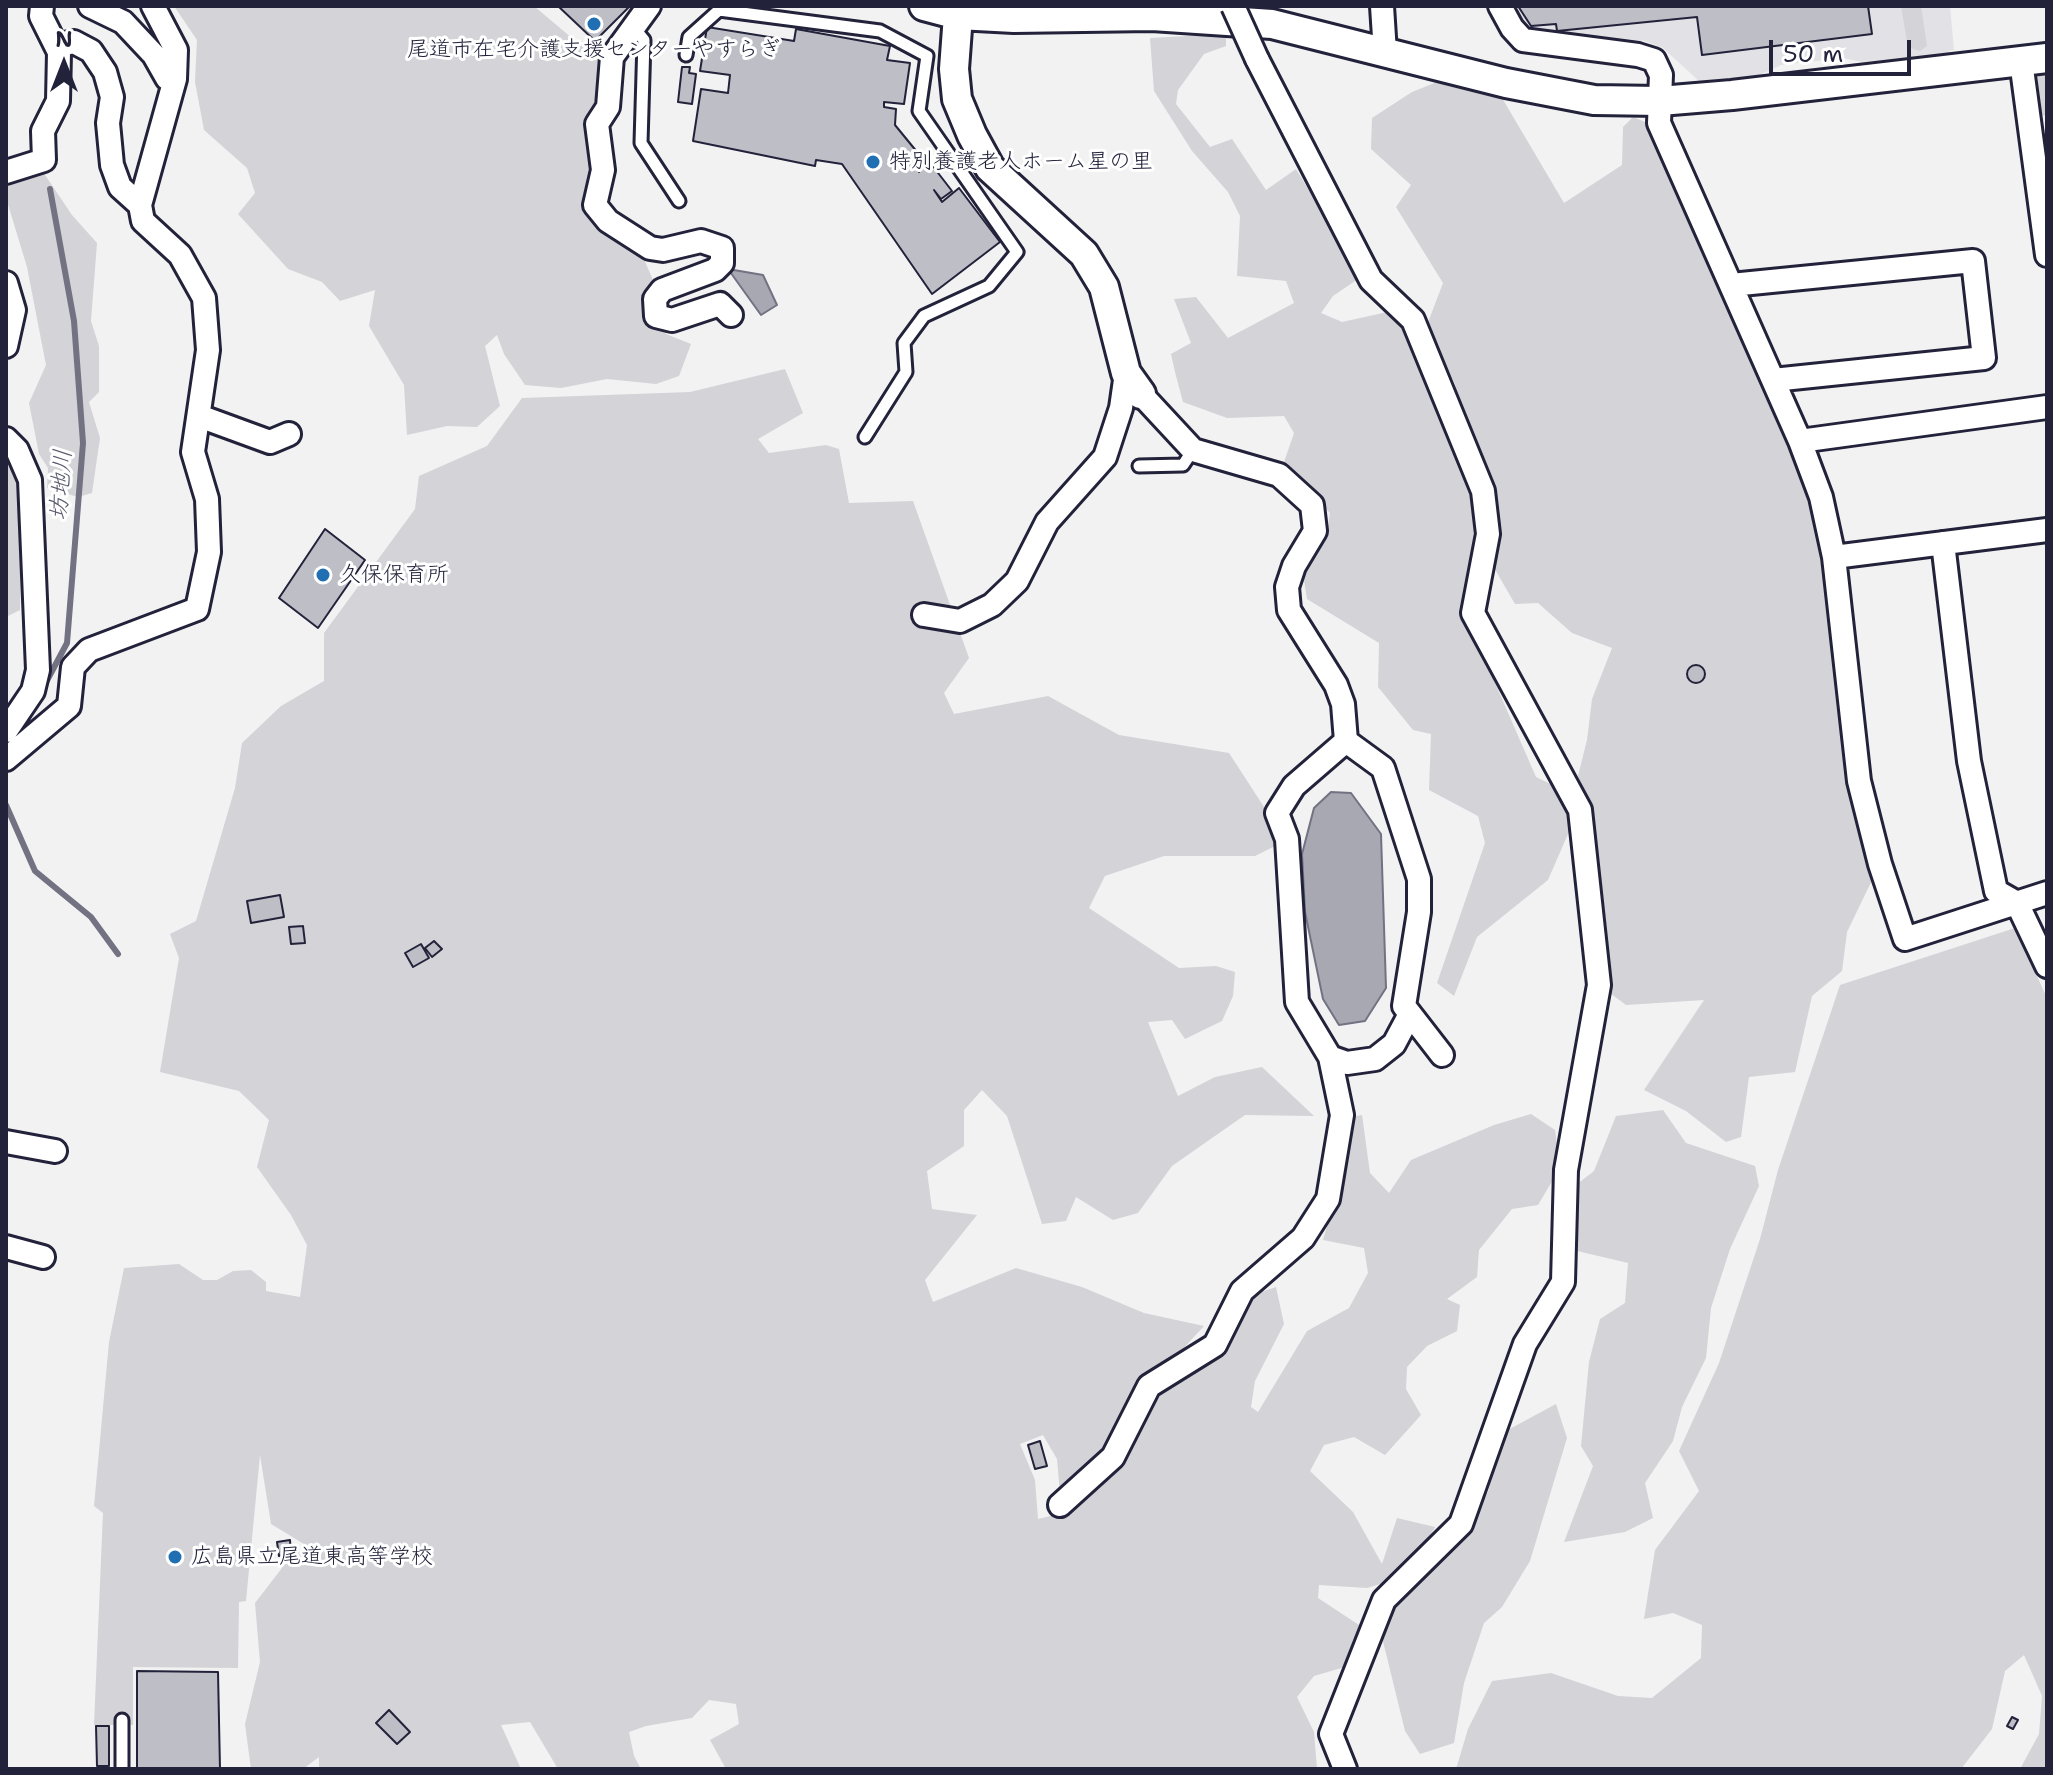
<!DOCTYPE html>
<html>
<head>
<meta charset="utf-8">
<style>
	body { margin:0 }
	#map { position:relative; width:2053px; height:1775px; overflow:hidden; background:#f2f2f3; font-family:"Shantell Sans",sans-serif }
	canvas { display:block }
	.frame { position:absolute; inset:0; border:8px solid #22223b; pointer-events:none }
	.north { position:absolute; left:24px; top:24px; width:80px; height:80px; -webkit-text-stroke:6px #fff; paint-order:stroke; rotate:0deg; font-size:22px; font-weight:700; line-height:32px; text-align:center; color:#22223b }
	.north::after { content:''; display:block; margin:auto; width:28px; height:36px; background:#22223b; clip-path:polygon(50% 0,100% 100%,50% 72%,0 100%) }
	.scale { position:absolute; left:1769px; top:40px; width:142px; height:36px; box-sizing:border-box; border:4px solid #22223b; border-top:0; padding-left:10px; font-size:24px; line-height:28px; white-space:nowrap; color:#22223b; -webkit-text-stroke:6px #fff; paint-order:stroke }
</style>
</head>
<body>
<div id="map">
<canvas width="2053" height="1775"></canvas>
<div class="frame"></div>
<div class="north">N</div>
<div class="scale">50 m</div>
</div>
<script>
const ctx = document.querySelector('canvas').getContext('2d');
ctx.lineJoin = 'round';
function fillPath(path, color) {
  ctx.fillStyle = color;
  ctx.fill(path, 'evenodd');
}
function shape(rows) {
  const path = new Path2D();
  for (const r of rows) {
    if (r.length === 3) {
      path.moveTo(r[0] + r[2], r[1]);
      path.arc(r[0], r[1], r[2], 0, 2 * Math.PI);
      continue;
    }
    path.moveTo(r[0], r[1]);
    for (let i = 2; i < r.length; i += 2) path.lineTo(r[i], r[i + 1]);
  }
  return path;
}
function stroke(path, color, width, dash) {
  ctx.strokeStyle = color;
  ctx.lineWidth = width;
  ctx.lineCap = dash ? 'butt' : 'round';
  ctx.setLineDash(dash || []);
  ctx.stroke(path);
}
function drawText(font, color, halo, rows, align = 'center') {
  ctx.font = font + ' "Shantell Sans","Klee One",sans-serif';
  ctx.lineWidth = 6;
  ctx.setLineDash([]);
  ctx.textBaseline = 'middle';
  ctx.strokeStyle = halo;
  ctx.fillStyle = color;
  for (const [text, x, y, turn = 0] of rows) {
    ctx.save();
    ctx.translate(x, y);
    ctx.rotate((+turn || 0) * Math.PI / 180);
    ctx.textAlign = isNaN(turn) ? turn : align;
    if (halo) ctx.strokeText(text, 0, 0);
    ctx.fillText(text, 0, 0);
    ctx.restore();
  }
}
const built = shape([
	[1510,6,1950,6,1954,50,1949,51,1949,56,1862,62,1843,58,1781,65,1757,76,1700,82,1663,48,1644,41,1538,30,1518,18]
]);
const green = shape([
	[174,6,534,6,573,39,609,48,597,203,636,241,667,312,666,334,691,344,679,376,656,384,607,379,561,388,525,385,504,354,497,335,485,346,500,406,477,427,447,426,407,435,404,385,369,326,375,290,340,301,322,282,288,269,238,214,255,193,247,168,204,130,195,82,197,40],
	[1901,6,1921,6,1927,46,1920,51,1908,47],
	[1226,34,1226,46,1204,54,1178,90,1176,104,1210,147,1232,139,1266,190,1296,169,1361,277,1333,296,1321,313,1342,322,1392,311,1412,332,1437,416,1479,501,1481,538,1462,607,1536,777,1563,790,1574,820,1548,880,1477,937,1454,996,1437,983,1485,843,1478,816,1429,790,1431,734,1413,730,1378,687,1379,643,1307,599,1302,567,1326,539,1330,513,1283,465,1294,433,1284,416,1227,418,1183,402,1175,372,1171,354,1191,343,1174,299,1196,297,1228,338,1294,303,1286,281,1237,276,1240,216,1228,192,1192,151,1154,91,1150,38],
	[2047,75,2047,115,2037,116,2033,77],
	[1437,82,1502,98,1564,203,1622,165,1623,127,1633,117,1645,122,1774,405,1805,491,1823,556,1874,876,1847,932,1842,971,1812,996,1795,1072,1749,1077,1741,1137,1726,1142,1686,1111,1644,1090,1704,1000,1626,1005,1606,990,1607,931,1601,881,1592,812,1578,776,1587,740,1592,699,1612,648,1572,633,1538,603,1515,604,1493,566,1497,494,1461,421,1455,384,1427,325,1443,283,1396,207,1411,185,1371,149,1372,118,1412,92],
	[39,166,72,215,97,243,91,321,99,346,99,392,89,402,100,438,92,493,78,497,47,488,48,468,39,454,29,403,46,365,27,267,6,198,6,184],
	[785,369,803,413,758,439,769,453,826,445,839,449,849,503,913,501,969,658,944,693,954,714,1048,696,1119,735,1229,753,1266,810,1277,845,1255,856,1164,856,1105,876,1089,908,1179,968,1216,966,1235,972,1233,996,1222,1021,1185,1039,1172,1020,1148,1022,1178,1096,1215,1077,1262,1067,1314,1116,1245,1115,1172,1166,1138,1213,1113,1220,1076,1197,1066,1221,1042,1224,1007,1116,982,1090,964,1110,964,1146,927,1171,932,1209,977,1215,925,1280,933,1302,1016,1268,1082,1287,1144,1313,1204,1326,1171,1362,1112,1444,1060,1494,1057,1459,1043,1435,1020,1444,1035,1480,1038,1519,1072,1511,1129,1456,1157,1392,1246,1297,1276,1287,1284,1324,1255,1381,1251,1407,1258,1412,1307,1331,1349,1308,1368,1273,1364,1248,1323,1240,1333,1205,1346,1118,1362,1115,1370,1173,1389,1193,1411,1160,1494,1125,1531,1114,1555,1130,1560,1168,1538,1205,1512,1209,1479,1250,1477,1277,1447,1299,1460,1305,1457,1331,1427,1346,1407,1367,1406,1389,1421,1415,1385,1455,1354,1437,1324,1445,1310,1471,1353,1512,1382,1564,1397,1518,1435,1527,1421,1552,1393,1580,1367,1588,1319,1585,1318,1598,1359,1625,1348,1666,1314,1676,1297,1697,1314,1732,1317,1769,726,1769,710,1740,739,1724,736,1704,709,1700,692,1718,646,1726,629,1732,634,1756,641,1769,558,1769,530,1722,501,1725,521,1769,319,1769,319,1757,303,1769,251,1769,245,1724,260,1662,255,1603,292,1555,309,1547,271,1524,260,1455,246,1601,239,1602,238,1668,133,1667,133,1725,94,1725,103,1513,94,1506,109,1342,124,1268,179,1264,203,1280,217,1280,233,1271,251,1270,266,1282,266,1291,300,1297,307,1245,291,1215,257,1167,269,1120,239,1091,160,1072,179,958,170,934,196,921,235,788,242,743,281,706,324,681,324,633,415,509,419,476,487,446,522,398,690,392],
	[6,447,21,483,20,610,6,617],
	[2015,928,2047,998,2047,1769,2020,1769,2039,1734,2042,1696,2024,1655,2005,1671,1992,1729,1961,1769,1456,1769,1468,1729,1492,1681,1551,1673,1618,1696,1652,1698,1701,1658,1702,1625,1673,1613,1644,1619,1655,1550,1699,1491,1679,1451,1719,1363,1760,1239,1778,1170,1840,985],
	[1663,1110,1686,1143,1755,1166,1759,1186,1730,1249,1711,1308,1706,1358,1682,1407,1673,1441,1645,1483,1653,1518,1625,1532,1564,1542,1593,1466,1581,1446,1589,1362,1600,1319,1625,1303,1628,1263,1573,1250,1572,1188,1594,1171,1616,1116],
	[1556,1404,1567,1438,1530,1561,1502,1607,1484,1623,1464,1683,1454,1743,1420,1754,1405,1731,1381,1633,1387,1607,1456,1548,1488,1492,1504,1432]
]);
const water = shape([
	[728,269,763,275,777,305,761,315,728,269],
	[1331,792,1351,793,1381,834,1386,988,1365,1021,1339,1025,1323,999,1305,912,1302,854,1314,808,1331,792]
]);
const stream = shape([
	[43,688,67,643,83,443,74,321,50,189],
	[18,738,29,716],
	[6,805,35,871,91,917,118,954]
]);
const building = shape([
	[558,6,630,6,595,41,558,6],
	[1518,6,1868,6,1872,34,1702,55,1697,17,1557,31,1556,24,1531,26,1518,6],
	[707,27,794,41,796,29,890,46,887,60,910,63,904,104,884,102,884,107,896,109,895,125,922,158,914,165,919,172,914,165,925,156,952,191,941,199,934,190,942,202,959,188,1000,242,932,294,842,164,816,160,815,166,693,141,701,89,728,93,730,75,700,71,707,27],
	[682,67,690,67,689,73,696,74,692,104,678,102,682,67],
	[325,529,365,560,318,628,279,598,325,529],
	[1696,674,9],
	[280,895,284,917,251,923,247,901,280,895],
	[303,926,305,943,291,944,289,927,303,926],
	[434,941,442,949,432,957,425,948,434,941],
	[421,944,429,958,413,967,405,953,421,944],
	[1040,1441,1047,1466,1035,1469,1028,1445,1040,1441],
	[290,1540,291,1554,279,1556,277,1542,290,1540],
	[137,1671,218,1672,220,1769,137,1769,137,1671],
	[389,1710,410,1732,397,1744,376,1723,389,1710],
	[2012,1717,2018,1720,2013,1729,2007,1726,2012,1717],
	[96,1726,109,1726,109,1766,97,1766,96,1726]
]);
const service = shape([
	[633,27,644,40,641,143,679,201],
	[686,55,689,37,719,10,880,31,927,56,919,111,1017,252,989,286,924,316,904,343,906,372,865,437],
	[1139,466,1183,465,1193,450],
	[122,1769,122,1720]
]);
const minor = shape([
	[90,6,123,22,154,55,167,78,175,79],
	[649,6,612,57,608,107,597,124,603,170,595,205,608,221,650,248,663,250,701,241,722,248,722,263,715,270,662,290,655,299,656,316,672,320,720,304,731,315],
	[1382,6,1385,53],
	[1500,6,1512,28,1523,40,1638,55,1654,60,1661,75,1659,123,1800,441,1821,497,1834,557,1859,781,1880,864,1905,939,2047,893],
	[56,46,74,42,91,51,105,72,112,97,108,123,112,165,120,187,140,205],
	[1257,59,1371,280,1413,320,1483,491,1488,534,1473,613,1580,810,1599,985,1566,1170,1563,1282,1525,1344,1461,1524,1384,1600,1331,1734,1345,1769],
	[2021,61,2047,255],
	[6,172,44,160,43,131,58,101,59,52,41,16,42,6],
	[6,283,14,310,6,346],
	[1731,285,1973,261,1984,358,1773,380],
	[1141,394,1193,450,1279,475,1312,505,1315,531,1294,566,1287,587,1289,610,1336,685,1343,704,1346,741,1383,768,1419,879,1419,912,1404,1006,1442,1055],
	[199,416,270,442,289,434],
	[6,439,17,450,30,480,38,670,33,691,6,731],
	[1800,441,2047,407],
	[1943,543,1969,761,1996,891,2017,903,2047,966],
	[1834,557,2047,530],
	[924,615,960,621,992,605,1017,581,1047,522,1105,457,1121,408,1126,373],
	[1346,741,1294,786,1277,813,1287,839,1297,1002,1330,1057,1347,1063,1375,1059,1394,1044,1410,1014],
	[6,759,69,706,73,667,89,650,197,609,209,552,207,499,193,452,208,350,204,298,180,255,143,221,140,205,175,79,176,50,153,6],
	[6,1142,55,1151],
	[6,1247,43,1257],
	[1060,1505,1113,1457,1149,1386,1215,1345,1242,1291,1303,1238,1328,1199,1342,1115,1330,1057]
]);
const tertiary = shape([
	[924,6,958,15,1014,18,1152,16,1272,24,1506,83,1594,100,1660,101,1732,95,2047,58],
	[958,15,954,69,957,99,972,135,990,168,1084,254,1104,287,1126,373,1141,394]
]);
const minorBridge = shape([
	[1233,6,1257,59]
]);
const markers = [
	[594,24,8,"#1f6fb2"],
	[873,162,8,"#1f6fb2"],
	[323,575,8,"#1f6fb2"],
	[175,1557,8,"#1f6fb2"]
];
const poiNames = [
	["尾道市在宅介護支援センターやすらぎ",594,50,"center"],
	["特別養護老人ホーム星の里",889,162],
	["久保保育所",339,575],
	["広島県立尾道東高等学校",191,1557]
];
const waterNames = [
	["坊地川",62,485,-86]
];
fillPath(built, '#e2e2e6');
fillPath(green, '#d3d3d8');
fillPath(water, '#a8a8b2');
stroke(water, '#727282', 2);
stroke(stream, '#727282', 6);
fillPath(building, '#bebec6');
stroke(building, '#22223b', 2);
stroke(service, '#22223b', 17);
stroke(minor, '#22223b', 28);
stroke(tertiary, '#22223b', 34);
stroke(service, '#fff', 11);
stroke(minor, '#fff', 22);
stroke(tertiary, '#fff', 28);
stroke(minorBridge, '#22223b', 28, []);
stroke(minorBridge, '#fff', 22);
for (const [x, y, r, color] of markers) {
  const dot = new Path2D();
  dot.arc(x, y, r, 0, 2 * Math.PI);
  ctx.fillStyle = color;
  ctx.fill(dot);
  stroke(dot, '#fff', 3);
}
drawText('22px', '#22223b', '#fff', poiNames, 'left');
drawText('italic 24px', '#58586b', '#fff', waterNames);
</script>
</body>
</html>
